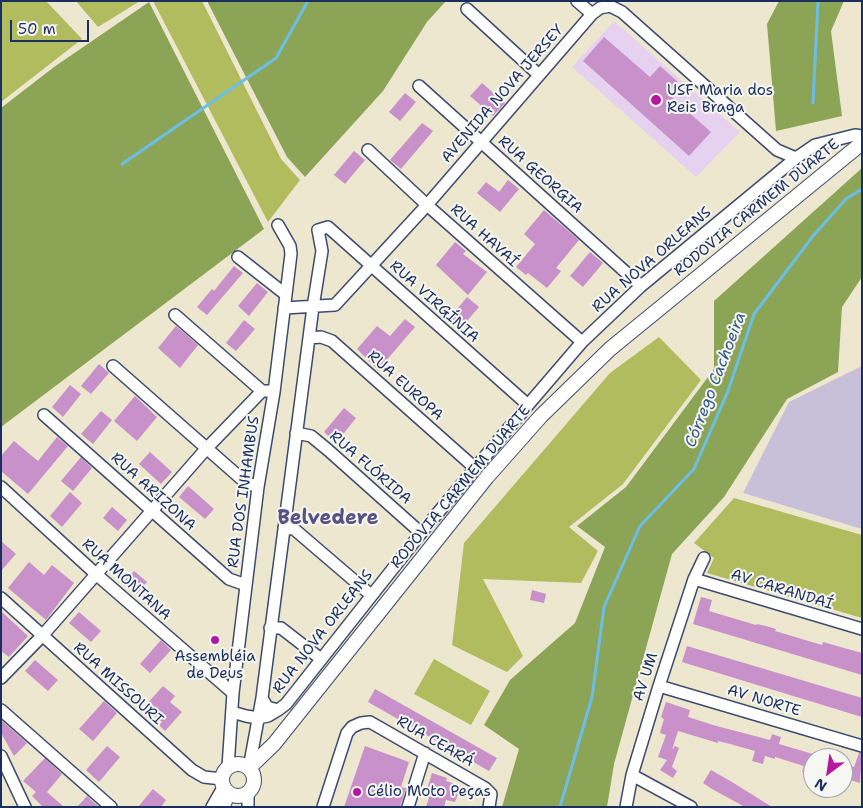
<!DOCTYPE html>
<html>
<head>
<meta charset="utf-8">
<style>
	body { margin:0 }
	#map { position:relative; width:863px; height:808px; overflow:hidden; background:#eee7cf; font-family:"Shantell Sans",sans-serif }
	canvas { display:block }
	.frame { position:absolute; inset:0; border:2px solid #1b2f5e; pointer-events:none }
	.north { position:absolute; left:803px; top:748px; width:50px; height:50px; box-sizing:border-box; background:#f6f6f2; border:1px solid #9ea6b7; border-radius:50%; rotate:211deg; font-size:14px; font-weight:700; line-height:20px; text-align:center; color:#1b2f5e }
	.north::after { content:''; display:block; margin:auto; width:18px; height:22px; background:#b5179e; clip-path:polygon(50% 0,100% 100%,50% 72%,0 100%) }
	.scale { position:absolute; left:10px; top:20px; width:79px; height:22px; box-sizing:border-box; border:2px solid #1b2f5e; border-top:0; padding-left:6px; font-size:15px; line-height:18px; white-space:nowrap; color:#1b2f5e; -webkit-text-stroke:4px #f6f6f2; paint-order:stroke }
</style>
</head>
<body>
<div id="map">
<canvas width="863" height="808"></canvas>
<div class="frame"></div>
<div class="north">N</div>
<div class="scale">50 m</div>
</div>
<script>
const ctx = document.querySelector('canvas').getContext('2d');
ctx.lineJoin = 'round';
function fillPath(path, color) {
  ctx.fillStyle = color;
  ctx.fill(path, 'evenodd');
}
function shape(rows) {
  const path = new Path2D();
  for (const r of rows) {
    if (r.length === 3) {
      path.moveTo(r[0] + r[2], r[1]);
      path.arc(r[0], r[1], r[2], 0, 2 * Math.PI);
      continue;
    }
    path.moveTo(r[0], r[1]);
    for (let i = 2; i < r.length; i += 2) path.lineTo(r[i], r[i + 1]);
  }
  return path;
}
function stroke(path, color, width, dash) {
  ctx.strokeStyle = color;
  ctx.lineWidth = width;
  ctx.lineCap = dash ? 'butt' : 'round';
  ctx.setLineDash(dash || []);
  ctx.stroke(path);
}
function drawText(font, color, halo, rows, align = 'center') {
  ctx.font = font + ' "Shantell Sans",sans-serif';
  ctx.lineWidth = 4;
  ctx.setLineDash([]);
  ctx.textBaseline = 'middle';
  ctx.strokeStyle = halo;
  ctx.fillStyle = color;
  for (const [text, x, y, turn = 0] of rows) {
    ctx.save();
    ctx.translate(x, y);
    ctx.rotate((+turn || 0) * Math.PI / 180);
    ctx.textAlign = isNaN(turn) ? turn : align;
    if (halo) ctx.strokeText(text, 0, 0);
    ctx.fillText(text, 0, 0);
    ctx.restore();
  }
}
const built = shape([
	[614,21,740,132,696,177,572,67]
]);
const industrial = shape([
	[862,366,862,529,743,493,789,402]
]);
const green = shape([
	[1,1,46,1,82,39,1,102],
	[76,1,140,1,98,27],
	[153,1,202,1,281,159,300,180,268,222],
	[659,337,701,380,623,484,569,527,598,551,581,583,483,579,523,656,507,672,452,645,464,543,610,373],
	[734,498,862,535,862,618,707,573,714,558,694,543],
	[434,659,490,691,471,725,414,694]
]);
const forest = shape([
	[207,1,446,1,427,22,383,91,305,177,287,157],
	[779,1,844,1,831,31,842,116,776,131,767,24],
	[149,2,264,229,1,427,1,108,54,67],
	[862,168,862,277,842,307,838,372,787,399,724,497,672,554,614,764,607,807,502,807,519,749,484,725,510,680,575,623,605,547,577,526,626,487,714,369,714,301]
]);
const stream = shape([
	[813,103,818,1],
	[122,164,276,58,308,1],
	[560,807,592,697,604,607,640,526,694,469,728,391,754,314,813,236,846,199,862,189]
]);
const building = shape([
	[604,37,650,77,660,66,678,82,667,93,711,132,689,156,583,61],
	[482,83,505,103,493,116,470,96],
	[405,93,416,102,400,121,389,112],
	[422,123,433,131,401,169,390,160],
	[354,151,365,160,345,184,334,175],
	[508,180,519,189,500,212,477,193,486,182,499,192],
	[544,210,579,240,556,268,561,271,547,288,528,273,526,275,516,267,535,244,524,234],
	[455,242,466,251,463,254,487,272,468,295,436,265],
	[590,252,603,263,583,287,570,276],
	[234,266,243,273,207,315,197,307,212,289,214,291],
	[257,283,268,292,249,316,238,306],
	[467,297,479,307,461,328,449,319],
	[405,319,415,327,378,370,357,349,377,326,390,336],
	[244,320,255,329,236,351,226,343],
	[176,326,198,345,180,368,158,348],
	[99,364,109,373,91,394,81,386],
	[70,385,81,394,63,417,52,407],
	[135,396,157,417,137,441,114,421],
	[344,408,356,418,336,443,324,432],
	[101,411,112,420,93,444,81,434],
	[57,437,68,446,28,494,1,471,1,456,14,441,38,461],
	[150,452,172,472,161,484,139,464],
	[81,457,92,468,73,491,61,481],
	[188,486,214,509,205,519,179,497],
	[70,492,82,503,62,527,50,516],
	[112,507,127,520,118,531,103,518],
	[1,541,16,554,1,571],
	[29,562,44,575,52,565,74,583,46,620,8,588],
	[134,571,147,582,137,594,123,582],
	[532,590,546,594,544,603,530,600],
	[701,597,712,600,709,611,756,625,757,624,766,626,776,629,775,631,822,645,823,642,862,653,862,675,693,624],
	[1,611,28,636,9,657,1,651],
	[79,612,101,631,91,642,69,623],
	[161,640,171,650,150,673,140,664],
	[687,646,862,698,862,717,682,662],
	[35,660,58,680,48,691,25,671],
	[163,686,175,696,170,702,182,712,165,731,159,725,162,722,144,707],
	[375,689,497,758,489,771,368,702],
	[104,701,117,713,93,741,79,729],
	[666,702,690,710,688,717,713,725,770,740,772,734,781,737,779,744,813,754,813,775,802,772,804,766,775,757,775,759,765,756,763,764,752,761,755,751,730,744,718,741,718,743,678,731,672,750,675,746,679,748,672,767,677,771,673,778,660,770,667,760,658,757,666,735,660,733,664,719,661,717],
	[1,720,27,743,14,756,1,733],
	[107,746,120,757,99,782,86,770],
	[365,746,409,762,401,787,406,788,400,807,344,807],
	[859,753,862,753,860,783,843,778,843,764,854,767],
	[45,758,62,774,47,792,64,807,43,807,32,796,36,792,23,781],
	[711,770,732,782,772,807,745,807,712,789,703,783],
	[432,773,447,778,446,781,461,786,455,802,446,800,444,807,426,807,429,798,425,796],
	[153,789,166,800,161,807,138,807],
	[87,796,99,807,77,807]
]);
const minor = shape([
	[577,1,592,14],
	[467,9,539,75],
	[419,86,641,286],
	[368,150,427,205,582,342],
	[238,257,285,294],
	[284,308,335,305,427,205,592,14,600,8,610,6,622,12,777,150,796,158],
	[175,315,262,391,268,391],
	[309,338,321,337,332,341,475,468],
	[113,366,245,482,258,487],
	[44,415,229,579,246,585],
	[296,433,311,436,328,450,421,533],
	[1,487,97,575,233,693],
	[284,528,294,529,371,595],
	[694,579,862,629],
	[1,598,192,770,204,777,222,779],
	[270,628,281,628,321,659],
	[1,678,42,636,206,449,262,391],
	[659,686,862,746],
	[262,698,267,707,278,710,286,704,421,533,528,405,582,342,641,286,796,158,815,145,855,135,862,136],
	[1,710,111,807],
	[232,712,246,716,258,718,268,716,278,710],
	[1,756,25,807],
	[228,767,233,693,258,487,274,392,291,254,290,246,278,225],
	[249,768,262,698,313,307,322,251,318,230,328,227,528,405],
	[632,775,691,807],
	[248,793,248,807],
	[212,807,224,786],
	[323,807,347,733,352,727,361,723,370,722,485,788,491,794,489,807],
	[408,807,425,753],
	[626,807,632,775,659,686,694,579,704,558]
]);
const tertiary = shape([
	[238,780,16],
	[249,768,274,744,487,477,541,416,610,349,862,143],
	[223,807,228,792]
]);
const markers = [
	[656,100,6,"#b5179e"],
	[215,640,5,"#b5179e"],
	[357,792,5,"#b5179e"]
];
const poiNames = [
	["USF Maria dos",667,91],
	["Reis Braga",667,108],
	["Assembléia",215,657,"center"],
	["de Deus",215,674,"center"],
	["Célio Moto Peças",367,792]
];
const streetNames = [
	["AVENIDA NOVA JERSEY",503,94,-49],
	["RUA GEORGIA",540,175,42],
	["RODOVIA CARMEM DUARTE",757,208,-39],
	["RUA HAVAÍ",484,236,42],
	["RUA NOVA ORLEANS",652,260,-41],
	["RUA VIRGÍNIA",434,302,42],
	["RUA EUROPA",405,386,42],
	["RUA FLÓRIDA",370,468,41],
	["RODOVIA CARMEM DUARTE",461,487,-50],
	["RUA ARIZONA",153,492,42],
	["RUA DOS INHAMBUS",244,492,-82],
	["RUA MONTANA",126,580,42],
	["AV CARANDAÍ",782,590,17],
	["RUA NOVA ORLEANS",323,632,-52],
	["AV UM",646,677,-72],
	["RUA MISSOURI",118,684,42],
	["AV NORTE",764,701,17],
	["RUA CEARÁ",435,742,30]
];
const waterNames = [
	["Córrego Cachoeira",716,380,-69]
];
const districtNames = [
	["Belvedere",328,519]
];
fillPath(built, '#e6d2f0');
fillPath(industrial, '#c8bfd8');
fillPath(green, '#b0bc5e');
fillPath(forest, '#8ca455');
stroke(stream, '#6bbfe7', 3);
fillPath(building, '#c891c9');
stroke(minor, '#3b4b6f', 14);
stroke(tertiary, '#3b4b6f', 16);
stroke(minor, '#fff', 11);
stroke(tertiary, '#fff', 14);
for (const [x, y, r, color] of markers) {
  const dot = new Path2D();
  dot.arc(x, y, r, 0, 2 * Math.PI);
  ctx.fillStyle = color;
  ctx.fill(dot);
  stroke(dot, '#f6f6f2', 2);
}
drawText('15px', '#1b2f5e', '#f6f6f2', poiNames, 'left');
drawText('15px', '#1b2f5e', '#f6f6f2', streetNames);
drawText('italic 16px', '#335a87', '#f6f6f2', waterNames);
drawText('bold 20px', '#585183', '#f6f6f2', districtNames);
</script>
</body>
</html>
